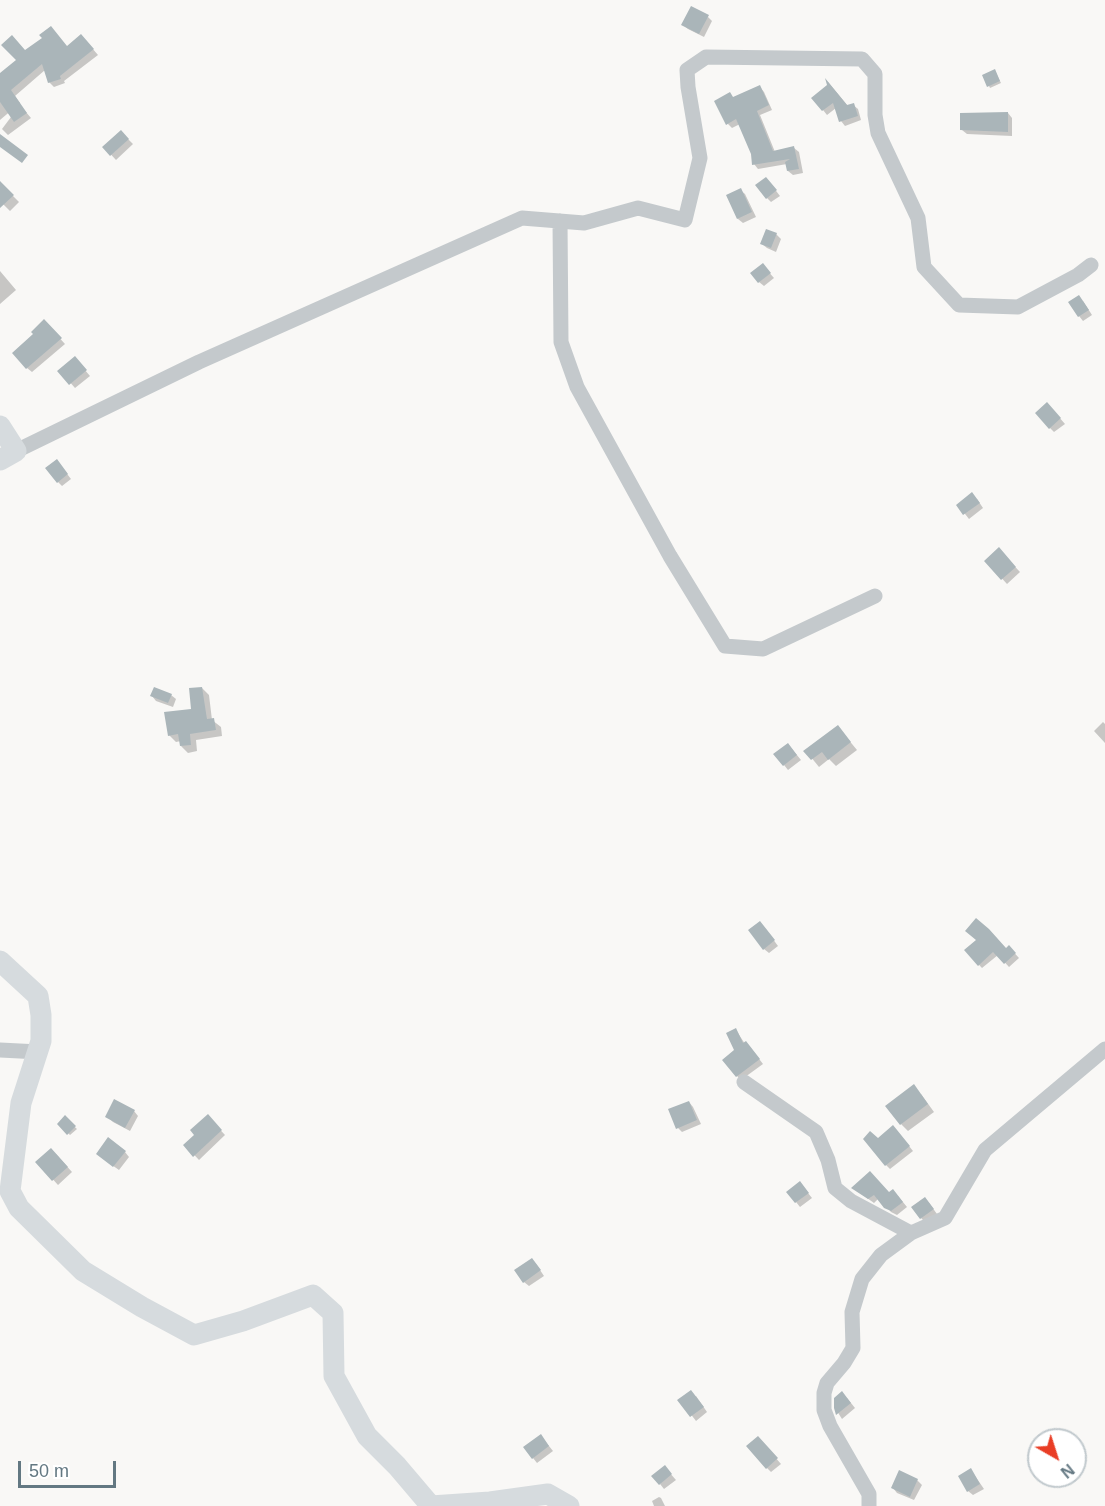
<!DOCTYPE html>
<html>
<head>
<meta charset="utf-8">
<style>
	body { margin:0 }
	#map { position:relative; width:1105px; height:1506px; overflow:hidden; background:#f9f8f6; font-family:Arial,sans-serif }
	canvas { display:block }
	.north { position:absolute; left:1027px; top:1428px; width:60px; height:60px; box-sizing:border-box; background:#fff; border:2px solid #c1c9cd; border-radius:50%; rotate:141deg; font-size:16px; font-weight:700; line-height:24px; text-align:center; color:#637882 }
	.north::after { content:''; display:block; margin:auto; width:21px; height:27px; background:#e93d25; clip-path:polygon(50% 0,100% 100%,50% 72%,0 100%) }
	.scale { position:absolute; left:18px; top:1461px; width:98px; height:27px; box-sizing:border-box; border:3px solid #637882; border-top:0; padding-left:8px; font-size:18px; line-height:21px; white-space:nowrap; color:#637882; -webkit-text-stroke:4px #fff; paint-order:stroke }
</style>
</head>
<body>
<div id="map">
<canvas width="1105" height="1506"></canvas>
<div class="north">N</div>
<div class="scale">50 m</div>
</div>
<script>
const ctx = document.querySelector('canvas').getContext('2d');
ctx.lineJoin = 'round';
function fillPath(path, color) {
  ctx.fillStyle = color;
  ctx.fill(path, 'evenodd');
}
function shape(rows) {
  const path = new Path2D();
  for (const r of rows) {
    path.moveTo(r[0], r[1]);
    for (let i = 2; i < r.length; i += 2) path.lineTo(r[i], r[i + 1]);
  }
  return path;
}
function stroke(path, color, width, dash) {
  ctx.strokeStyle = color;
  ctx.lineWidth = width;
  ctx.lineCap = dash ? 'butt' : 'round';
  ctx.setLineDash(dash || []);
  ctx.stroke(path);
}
const shadow = shape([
	[708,17,712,21,704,37,688,29,683,25],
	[86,41,98,55,64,81,65,83,54,87,49,82,45,70,15,96,20,103,0,120,0,78,25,51,68,48],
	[995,71,1001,83,990,88,989,86],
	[828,82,848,106,853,105,858,109,861,120,845,126,841,121,836,108,827,115,823,110],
	[760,87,764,92,772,110,760,115,775,152,794,148,799,152,803,173,793,175,788,171,787,164,758,169,754,164,752,154,740,124,732,128,728,124,734,98],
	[20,105,31,118,8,135,2,129],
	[1008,113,1012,118,1012,136,967,134,962,130],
	[121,132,133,144,116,160,104,147],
	[0,183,19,202,10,211,0,201],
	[770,183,780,196,771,202,767,198],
	[740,190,745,194,756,217,743,223,738,219,728,196],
	[776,234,781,239,776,252,767,248,762,244],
	[767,270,774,278,764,286,759,282],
	[0,271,16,290,0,304],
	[1083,301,1092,315,1083,321,1079,316],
	[44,321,65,344,32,372,27,368,35,334],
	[79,363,90,376,75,388,60,371],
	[1052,409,1065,424,1054,432,1050,428],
	[61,466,71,479,62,486,58,482],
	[977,499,983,508,969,519,958,505],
	[1003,554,1020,572,1007,584,986,561],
	[202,688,209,695,212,720,221,727,222,736,196,740,197,751,188,753,181,746,181,741,176,742,169,735,193,710],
	[171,695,176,699,173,707,156,701,152,696],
	[1103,722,1105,724,1105,743,1094,731],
	[838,727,857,750,836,766,829,759,819,767,806,751],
	[792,749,801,760,788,770,784,765],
	[764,927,778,946,769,953,764,949],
	[1009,947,1019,958,1009,967,998,955,982,968,966,951,1006,949],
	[736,1030,745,1044,750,1047,763,1064,741,1080,737,1076],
	[921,1094,934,1112,908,1131,901,1124],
	[689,1102,693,1107,701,1124,682,1132,678,1128],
	[134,1111,138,1116,130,1131,113,1122,108,1117],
	[65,1118,77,1129,70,1135,59,1124],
	[212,1121,225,1135,199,1160,185,1145],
	[897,1131,913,1151,890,1169,886,1165,878,1140],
	[125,1152,129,1157,119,1170,102,1158],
	[56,1154,72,1172,58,1185,37,1162],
	[804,1188,812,1198,800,1207,796,1202],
	[853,1188,898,1196,907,1207,897,1215,891,1212,879,1198,874,1203],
	[929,1203,937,1214,925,1222,921,1218],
	[536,1264,544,1276,529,1286,524,1282],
	[696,1396,707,1412,696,1421,680,1400],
	[847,1398,855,1408,842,1419,835,1408],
	[545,1441,553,1451,537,1463,533,1458],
	[762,1442,781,1464,771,1472,767,1468],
	[971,1470,984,1489,973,1495,968,1491],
	[669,1472,676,1480,664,1489,660,1484],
	[917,1480,922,1485,914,1500,897,1493,893,1488],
	[659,1497,661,1498,665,1506,654,1506,652,1501]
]);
const building = shape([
	[691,6,709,15,699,34,681,25],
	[51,26,67,46,81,34,94,49,60,76,61,79,48,83,42,64,11,90,27,113,14,122,0,102,0,73,16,60,1,45,12,35,25,50,42,38,39,35],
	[995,69,1000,81,987,87,982,75],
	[825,78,847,105,854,103,858,116,839,122,833,103,822,111,811,98,827,85],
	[760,85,769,105,757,111,773,151,794,146,799,169,787,171,785,162,790,159,752,165,751,154,736,119,726,125,714,101,730,92,733,97],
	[1008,112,1008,132,960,130,960,113],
	[121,130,129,139,110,156,102,147],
	[0,134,28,155,22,163,0,147],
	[766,177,777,190,766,199,755,185],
	[0,181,14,195,0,208],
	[741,188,752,212,737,219,726,195],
	[766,229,777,233,771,248,760,244],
	[763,263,771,273,758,283,750,273],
	[1079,295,1089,310,1078,317,1068,302],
	[44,319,62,338,26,369,12,353,33,334,31,332],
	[75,356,87,370,69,385,57,371],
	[1047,402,1061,418,1049,429,1035,413],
	[57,459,68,474,57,483,45,468],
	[972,492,980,503,963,515,956,505],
	[999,547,1016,567,1001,580,984,561],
	[154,687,172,694,168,703,150,696],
	[202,687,207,719,214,718,216,730,190,734,191,745,180,746,178,734,168,736,164,712,191,709,189,688],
	[838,725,851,742,828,760,822,752,811,760,803,751],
	[788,743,797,755,783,766,773,754],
	[976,918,989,929,1006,948,1009,945,1016,953,1004,964,993,952,978,966,964,950,976,940,965,931],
	[760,921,775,940,763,950,748,930],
	[736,1028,743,1043,746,1041,760,1059,736,1077,722,1060,734,1050,726,1033],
	[914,1084,928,1104,900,1125,885,1106],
	[114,1099,135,1110,125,1128,105,1117],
	[689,1101,697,1120,676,1129,668,1109],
	[208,1114,222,1130,193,1157,183,1145,194,1135,190,1130],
	[65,1115,76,1126,67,1135,57,1124],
	[893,1125,910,1146,885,1166,863,1139,870,1131,878,1138],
	[108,1137,126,1151,113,1167,96,1154],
	[51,1148,68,1167,52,1181,35,1162],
	[870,1171,889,1192,893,1189,903,1202,891,1211,884,1208,874,1195,868,1199,851,1188],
	[800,1181,809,1193,795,1203,786,1192],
	[925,1197,934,1209,920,1219,911,1207],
	[532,1258,541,1270,523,1283,514,1270],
	[691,1390,704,1407,690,1417,677,1400],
	[842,1391,851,1403,836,1415,834,1408,834,1398],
	[541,1434,549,1446,532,1459,523,1447],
	[758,1436,778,1458,766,1469,746,1446],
	[665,1465,672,1474,659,1485,651,1476],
	[971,1468,980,1484,967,1492,958,1476],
	[899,1470,918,1479,910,1497,891,1488]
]);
const street = shape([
	[560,221,561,342,577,387,670,556,725,646,763,649,875,596],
	[16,451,199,362,522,218,584,223,638,208,685,220,700,158,688,87,687,70,706,57,862,59,875,74,875,115,878,133,918,218,924,267,959,305,1018,307,1078,275,1091,265],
	[0,1050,39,1052],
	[744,1082,816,1132,828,1160,835,1188,851,1201,911,1233],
	[869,1506,869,1494,830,1426,824,1410,824,1393,827,1383,844,1363,853,1348,852,1312,862,1279,881,1255,911,1233,945,1218,985,1150,1105,1049]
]);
const secondary = shape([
	[0,426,16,451,0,460],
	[0,961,38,996,41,1015,41,1041,21,1103,10,1191,19,1208,83,1271,142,1307,194,1335,243,1321,313,1295,333,1313,334,1376,367,1436,397,1466,431,1506],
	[431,1506,490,1502,548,1494,569,1506]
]);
fillPath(shadow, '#0003');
fillPath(building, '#aab5b9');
stroke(street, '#c4c9cc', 15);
stroke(secondary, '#d6dbde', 21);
</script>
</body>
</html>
